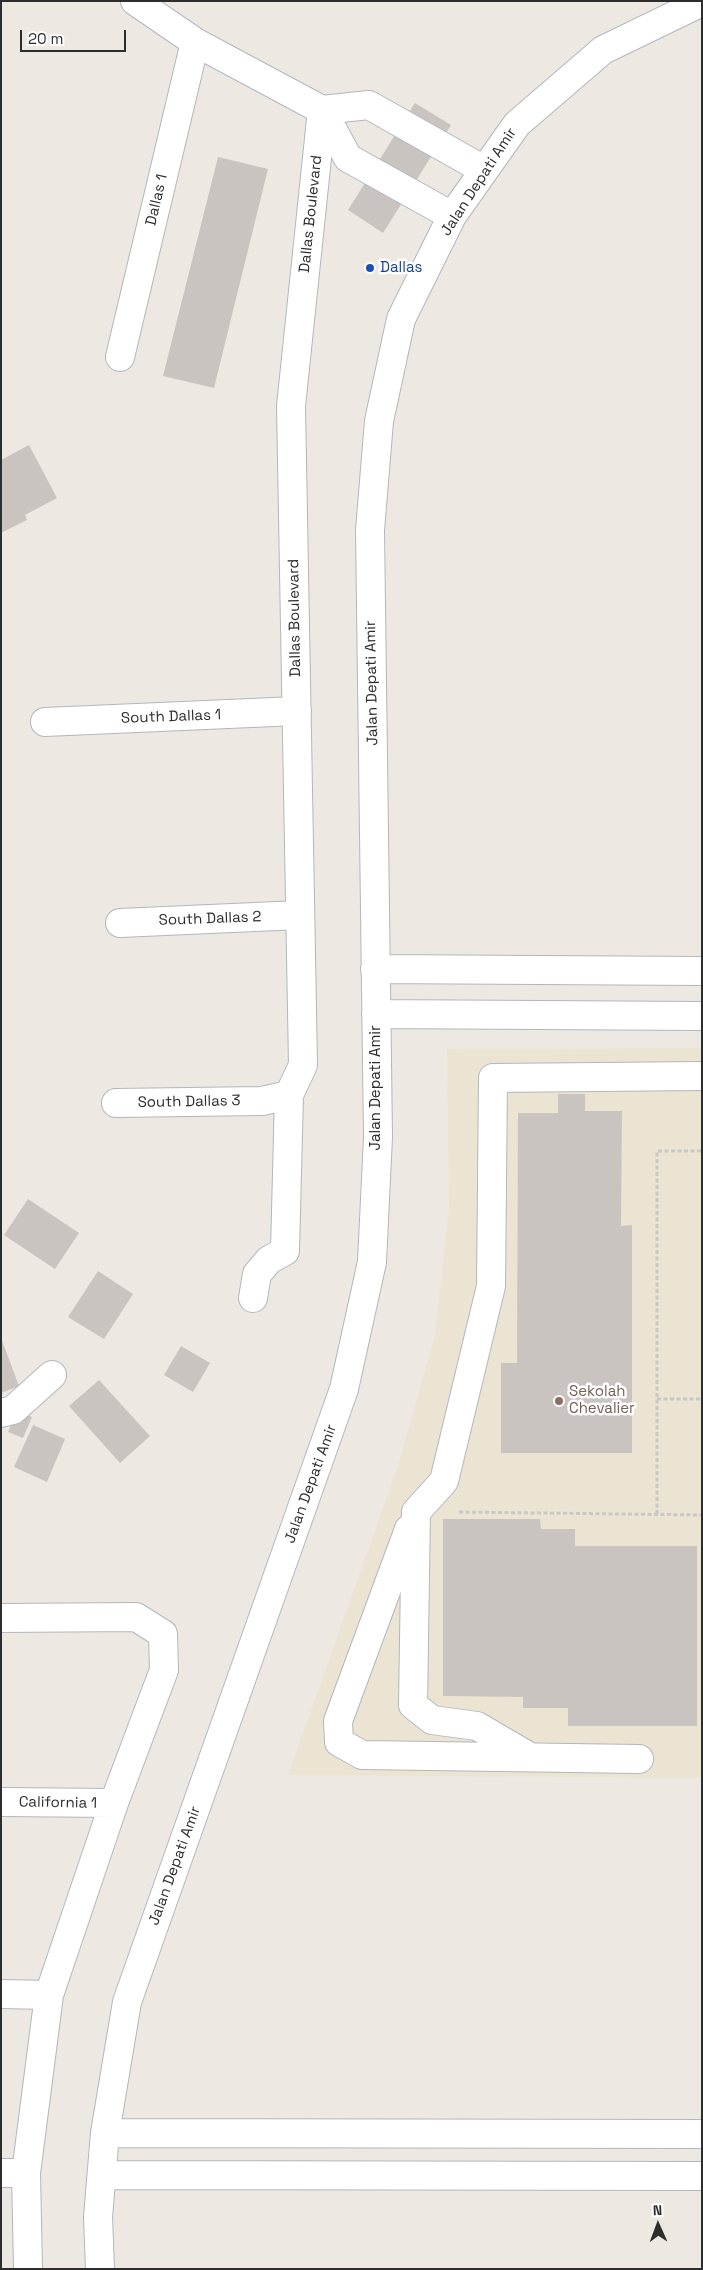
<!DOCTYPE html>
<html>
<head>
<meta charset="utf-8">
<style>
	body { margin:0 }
	#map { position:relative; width:703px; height:2270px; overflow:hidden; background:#ede8e1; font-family:"Space Grotesk",sans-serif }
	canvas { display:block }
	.frame { position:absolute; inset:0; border:2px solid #2d2d2d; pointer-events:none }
	.north { position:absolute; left:633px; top:2200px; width:50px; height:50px; -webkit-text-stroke:4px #fff; paint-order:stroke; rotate:358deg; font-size:14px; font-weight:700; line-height:20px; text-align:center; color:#2d2d2d }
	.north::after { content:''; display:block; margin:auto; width:18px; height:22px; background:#2d2d2d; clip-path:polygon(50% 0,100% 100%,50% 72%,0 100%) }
	.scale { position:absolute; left:20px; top:30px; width:106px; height:22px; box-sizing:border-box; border:2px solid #2d2d2d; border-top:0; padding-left:6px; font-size:15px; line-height:18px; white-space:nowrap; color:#2d2d2d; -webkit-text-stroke:4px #fff; paint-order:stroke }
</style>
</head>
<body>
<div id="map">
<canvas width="703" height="2270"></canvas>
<div class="frame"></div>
<div class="north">N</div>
<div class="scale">20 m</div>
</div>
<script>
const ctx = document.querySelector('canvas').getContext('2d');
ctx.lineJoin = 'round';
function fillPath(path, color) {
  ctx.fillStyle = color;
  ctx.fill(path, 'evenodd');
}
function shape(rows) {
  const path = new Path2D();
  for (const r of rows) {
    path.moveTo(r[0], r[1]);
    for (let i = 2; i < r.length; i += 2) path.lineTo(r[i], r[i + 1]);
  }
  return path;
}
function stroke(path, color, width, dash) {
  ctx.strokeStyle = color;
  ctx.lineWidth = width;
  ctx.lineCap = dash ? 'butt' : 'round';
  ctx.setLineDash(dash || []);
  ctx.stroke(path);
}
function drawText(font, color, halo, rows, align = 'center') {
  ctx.font = font + ' "Space Grotesk",sans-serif';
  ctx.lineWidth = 5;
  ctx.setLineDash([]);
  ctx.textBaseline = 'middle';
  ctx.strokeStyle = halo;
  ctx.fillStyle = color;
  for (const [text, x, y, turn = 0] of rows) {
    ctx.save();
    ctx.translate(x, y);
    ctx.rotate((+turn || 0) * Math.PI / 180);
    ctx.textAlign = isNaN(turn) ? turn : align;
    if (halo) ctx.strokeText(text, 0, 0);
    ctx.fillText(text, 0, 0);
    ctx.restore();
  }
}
const education = shape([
	[702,1048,702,1778,288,1775,398,1466,435,1335,449,1209,447,1049]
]);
const building = shape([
	[415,103,451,125,383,233,348,210],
	[218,157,268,169,214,388,163,376],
	[29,445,57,498,25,515,27,520,1,533,1,460],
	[558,1094,585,1094,585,1111,622,1111,621,1226,632,1225,632,1453,501,1453,501,1363,517,1363,518,1113,558,1113],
	[28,1199,79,1233,55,1269,4,1235],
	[98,1271,133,1294,104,1339,68,1317],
	[1,1338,19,1386,1,1393],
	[181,1346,210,1363,193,1392,164,1375],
	[99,1380,150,1436,120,1463,69,1406],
	[17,1411,32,1417,23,1438,8,1432],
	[33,1425,65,1439,47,1482,14,1467],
	[443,1519,540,1519,541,1529,575,1529,575,1546,697,1546,697,1726,568,1726,568,1708,523,1708,523,1697,443,1696]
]);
const path = shape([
	[657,1399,702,1399],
	[459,1512,702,1515],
	[657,1514,657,1151,702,1151]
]);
const minor = shape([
	[135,1,195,42,322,110,348,158,452,216],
	[322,110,369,105,484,170],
	[120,357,195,42],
	[45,722,297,711],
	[120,923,300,915],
	[375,969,702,971],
	[376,1014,702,1016],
	[116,1103,262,1101,289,1095,303,1065,291,406,322,110],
	[253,1298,257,1274,269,1260,285,1251,289,1095],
	[1,1413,13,1410,52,1375],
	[409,1529,338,1721,339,1742,362,1755,639,1759],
	[1,1618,136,1617,163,1634,164,1670,114,1803,49,1995,26,2173,28,2269],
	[530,1757,477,1726,432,1720,413,1705,416,1512,444,1481,491,1286,493,1078,702,1076],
	[1,1802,114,1803],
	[1,1994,49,1995],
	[105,2133,702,2134],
	[1,2173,26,2173],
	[102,2175,702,2176],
	[100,2269,98,2217,105,2133,127,2002,344,1389,372,1262,378,1137,370,530,379,421,401,319,452,216,517,124,603,50,702,2]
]);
const markers = [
	[370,268,5,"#1a4fb4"],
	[559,1401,5,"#8d6e63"]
];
const streetNames = [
	["Jalan Depati Amir",479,182,-57],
	["Dallas 1",157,200,-77],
	["Dallas Boulevard",311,214,-84],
	["Dallas Boulevard",295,618,-91],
	["Jalan Depati Amir",372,683,-91],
	["South Dallas 1",171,717,-2],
	["South Dallas 2",210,919,-2],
	["Jalan Depati Amir",376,1088,-90],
	["South Dallas 3",189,1102,-1],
	["Jalan Depati Amir",311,1484,-70],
	["California 1",58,1803,1],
	["Jalan Depati Amir",175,1866,-70]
];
const transitNames = [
	["Dallas",380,268]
];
const educationNames = [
	["Sekolah",569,1392],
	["Chevalier",569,1409]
];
fillPath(education, '#ece4d2');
fillPath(building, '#c9c4c0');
stroke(minor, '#b4b6bf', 30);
stroke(path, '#c8c8c8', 3, [4, 2.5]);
stroke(minor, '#fff', 28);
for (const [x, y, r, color] of markers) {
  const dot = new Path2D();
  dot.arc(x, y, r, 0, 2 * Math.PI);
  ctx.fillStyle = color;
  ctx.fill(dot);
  stroke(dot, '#fff', 2);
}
drawText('15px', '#2d2d2d', '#fff', streetNames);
drawText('15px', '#164399', '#fff', transitNames, 'left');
drawText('15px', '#785e54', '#fff', educationNames, 'left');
</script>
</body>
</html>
